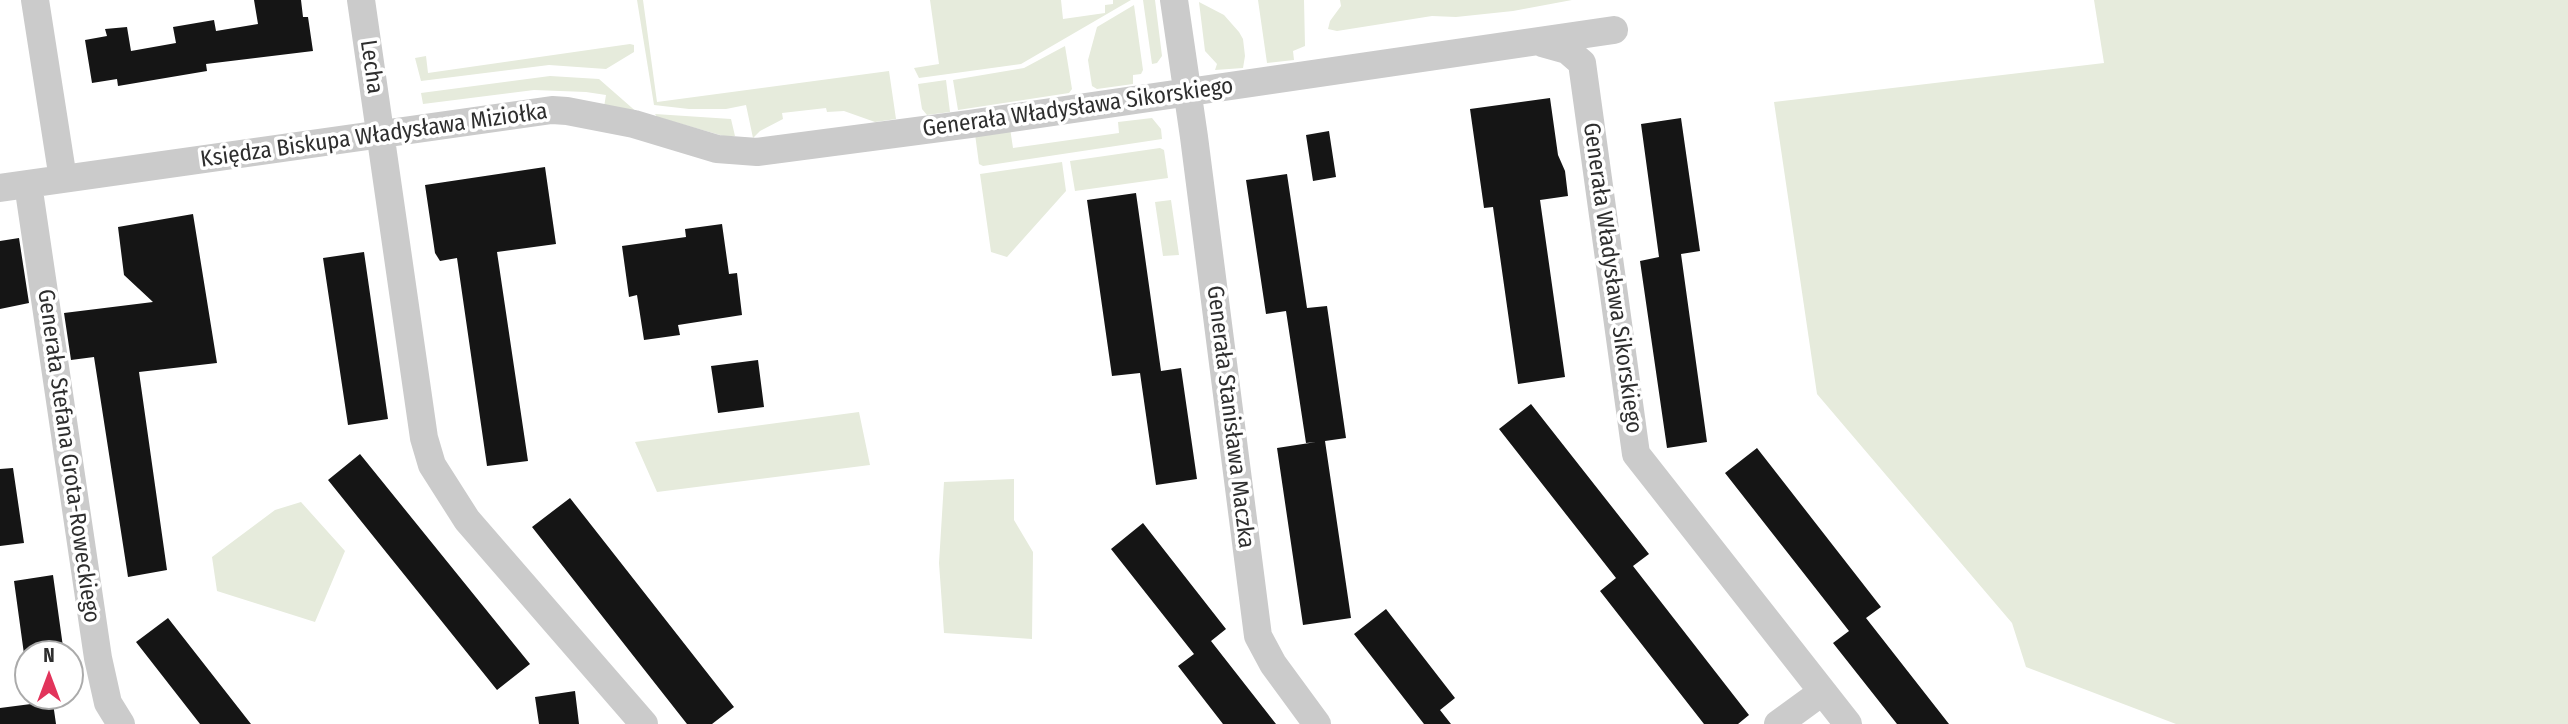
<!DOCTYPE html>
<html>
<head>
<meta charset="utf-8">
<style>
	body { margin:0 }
	#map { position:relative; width:2568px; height:724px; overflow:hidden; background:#fff; font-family:"Fira Sans Condensed",sans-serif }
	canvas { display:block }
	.north { position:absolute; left:14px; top:640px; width:70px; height:70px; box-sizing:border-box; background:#fff; border:2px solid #ababab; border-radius:50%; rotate:0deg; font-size:19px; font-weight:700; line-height:28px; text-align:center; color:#2e2e2e }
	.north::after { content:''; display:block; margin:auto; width:24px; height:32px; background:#e2345b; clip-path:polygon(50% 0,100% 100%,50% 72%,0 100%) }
</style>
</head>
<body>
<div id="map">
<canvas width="2568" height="724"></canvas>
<div class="north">N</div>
</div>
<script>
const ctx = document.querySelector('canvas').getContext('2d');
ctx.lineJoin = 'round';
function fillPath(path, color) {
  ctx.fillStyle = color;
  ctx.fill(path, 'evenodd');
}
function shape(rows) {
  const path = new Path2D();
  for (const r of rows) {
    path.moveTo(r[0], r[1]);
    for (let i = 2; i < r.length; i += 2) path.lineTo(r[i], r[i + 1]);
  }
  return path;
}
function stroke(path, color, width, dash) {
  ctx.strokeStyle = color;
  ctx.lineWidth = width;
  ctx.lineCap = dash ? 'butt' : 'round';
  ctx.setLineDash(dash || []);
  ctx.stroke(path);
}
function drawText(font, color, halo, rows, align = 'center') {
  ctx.font = font + ' "Fira Sans Condensed",sans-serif';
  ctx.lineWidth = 7;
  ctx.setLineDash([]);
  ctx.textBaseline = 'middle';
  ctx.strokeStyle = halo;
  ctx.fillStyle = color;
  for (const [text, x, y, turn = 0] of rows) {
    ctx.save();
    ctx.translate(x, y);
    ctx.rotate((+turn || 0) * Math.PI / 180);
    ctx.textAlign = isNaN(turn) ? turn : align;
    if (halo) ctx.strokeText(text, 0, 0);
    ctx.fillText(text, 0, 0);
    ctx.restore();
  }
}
const green = shape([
	[637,0,643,0,657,102,889,71,896,119,875,122,844,111,827,112,826,108,782,113,783,119,760,131,753,138,746,105,726,109,689,109,654,105],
	[930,0,1061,0,1063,19,1105,13,1105,5,1113,4,1113,0,1131,0,1021,64,919,78,914,68,939,64],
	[1143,0,1155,0,1162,56,1157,63,1152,64],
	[1258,0,1304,0,1305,46,1293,51,1294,60,1267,63],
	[1340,0,1572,0,1513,11,1456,17,1432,16,1337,31,1328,29,1330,21,1341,6],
	[2094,0,2568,0,2568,724,2176,724,2026,667,2012,623,1817,394,1774,102,2104,63],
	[1199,2,1224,15,1239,32,1243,39,1245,56,1243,68,1215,70,1217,64,1205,51],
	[1134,5,1143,70,1141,74,1133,75,1133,84,1097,89,1092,86,1088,60,1097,27],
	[630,44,634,45,634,52,606,69,549,65,421,81,415,58,426,56,428,73],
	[1065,46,1072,89,1069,93,958,110,953,80,1024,68],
	[550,76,599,79,639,114,604,107,606,95,586,92,534,90,423,104,421,93],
	[946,80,950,112,927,115,922,109,918,84],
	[655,114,731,119,735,136,727,137,657,117],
	[1152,118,1161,129,1162,139,983,166,979,164,975,134,1010,128,1013,148,1119,133,1118,122],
	[1160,148,1164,150,1168,178,1075,191,1070,161],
	[1062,162,1066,191,1007,257,991,252,980,174],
	[1171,200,1179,255,1163,256,1155,202],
	[859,412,870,465,657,492,635,442],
	[1014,479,1014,520,1033,552,1032,639,944,633,939,563,944,482],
	[301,502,345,551,315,622,217,591,212,557,275,510]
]);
const building = shape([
	[254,0,301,0,303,17,308,17,313,51,206,64,207,71,118,86,117,79,92,83,85,40,107,36,105,29,127,27,131,51,176,43,173,27,214,20,216,31,258,24],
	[1550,98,1558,155,1565,171,1568,196,1540,200,1565,377,1518,384,1493,207,1484,208,1470,109],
	[1681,118,1700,251,1681,254,1707,442,1667,448,1640,261,1659,257,1641,124],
	[1329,131,1336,177,1313,181,1306,135],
	[545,167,556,244,497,252,528,461,487,466,457,258,440,261,435,253,425,185],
	[1287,174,1307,308,1327,306,1346,438,1325,441,1351,618,1303,625,1277,448,1316,442,1306,443,1286,311,1266,314,1246,180],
	[1136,193,1161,371,1181,368,1197,479,1156,485,1140,373,1112,376,1087,200],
	[193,214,217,363,139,372,167,570,128,577,94,357,71,360,64,313,153,302,124,275,118,227],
	[722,224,729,274,737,273,742,315,678,325,680,335,644,340,637,295,629,297,622,246,686,237,685,229],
	[19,238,29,303,0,309,0,241],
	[364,252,388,419,348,425,323,258],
	[758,360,764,407,718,413,711,366],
	[1531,404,1649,554,1633,566,1749,715,1738,724,1704,724,1600,591,1616,578,1499,429],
	[1757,448,1881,607,1866,618,1949,724,1897,724,1833,643,1849,631,1725,473],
	[360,454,530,664,497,690,328,480],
	[13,468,24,543,0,546,0,469],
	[570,498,734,707,712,724,687,724,532,527],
	[1143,523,1226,629,1211,641,1276,724,1223,724,1178,666,1194,654,1111,549],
	[53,575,64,654,24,654,14,581],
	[1386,609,1455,698,1440,710,1451,724,1424,724,1354,634],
	[168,618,251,724,200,724,136,642],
	[575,691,579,724,539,724,535,697],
	[30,696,52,696,56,724,0,724,0,708,31,704]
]);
const street = shape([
	[35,0,63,179],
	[361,0,424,438,432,465,467,520,644,724],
	[1174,0,1194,137,1258,636,1273,664,1317,724],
	[1542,43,1567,50,1582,63,1636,454,1848,724],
	[28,184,98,658,108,703,121,724],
	[0,188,552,110,567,111,634,124,717,149,757,152,970,124,1614,30],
	[1778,724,1822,692]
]);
const streetNames = [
	["Lecha",371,67,82],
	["Generała Władysława Sikorskiego",1078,108,-8],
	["Księdza Biskupa Władysława Miziołka",374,136,-8],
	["Generała Władysława Sikorskiego",1612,278,82],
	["Generała Stanisława Maczka",1230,417,83],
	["Generała Stefana Grota-Roweckiego",68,456,82]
];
fillPath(green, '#e6ebdc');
fillPath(building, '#151515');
stroke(street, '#cbcbcb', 28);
drawText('23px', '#2e2e2e', '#fff', streetNames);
</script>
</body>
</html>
